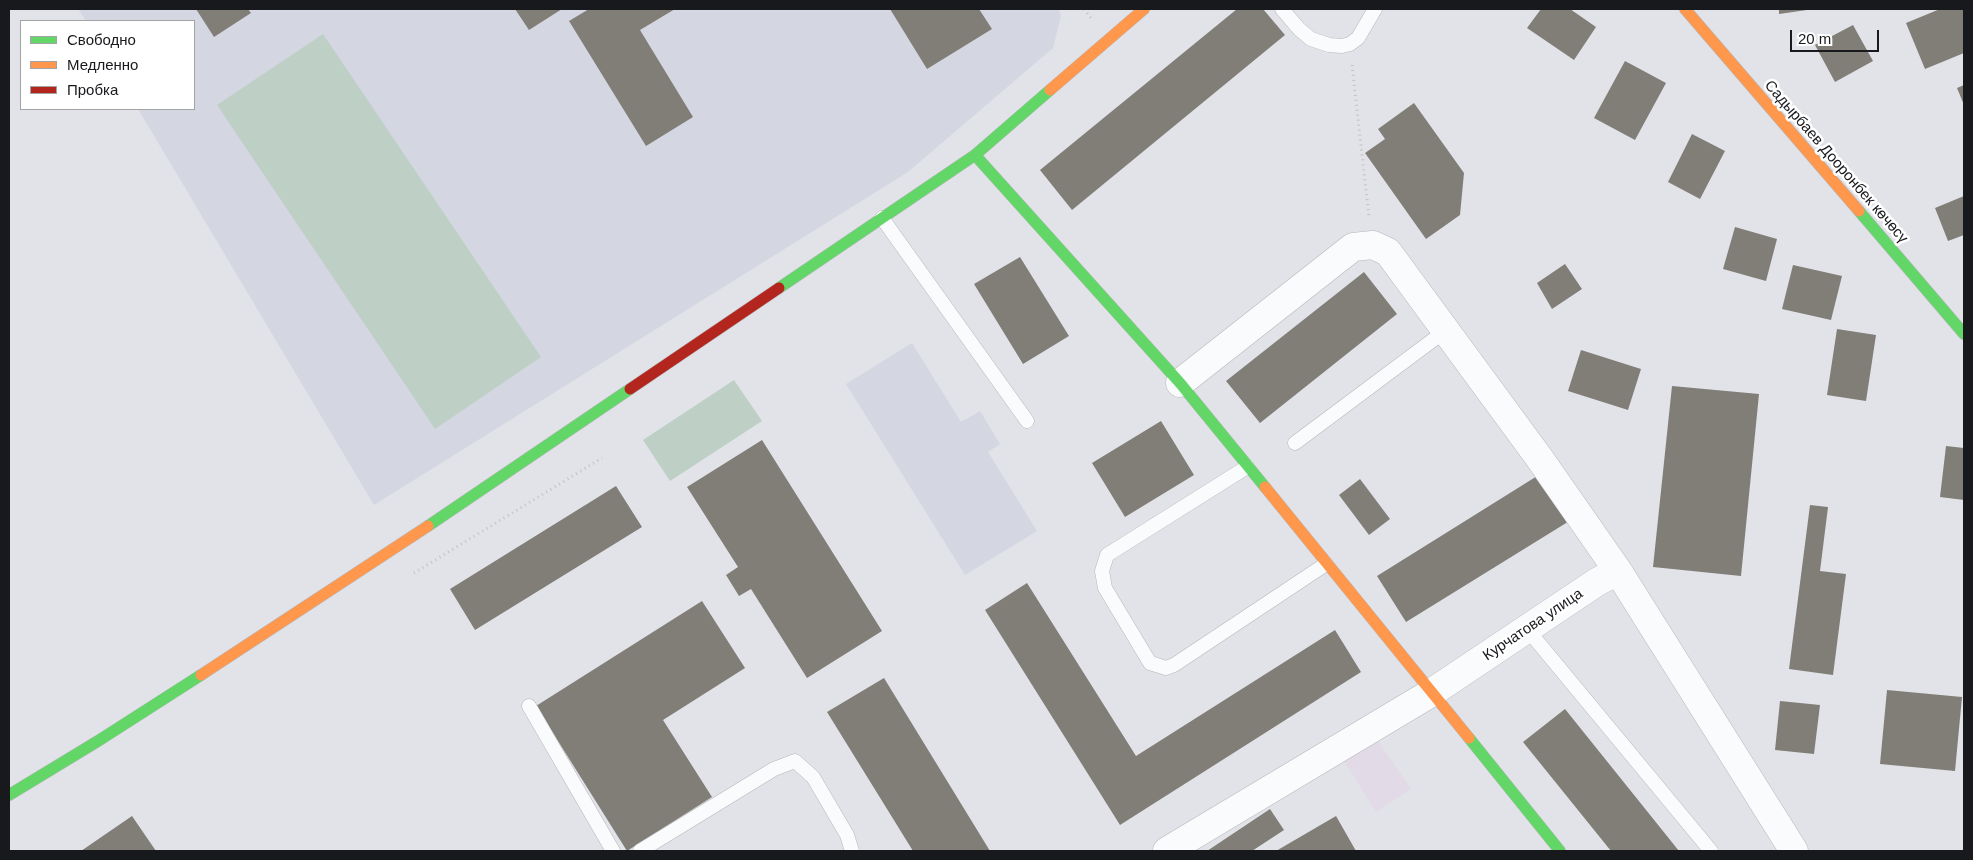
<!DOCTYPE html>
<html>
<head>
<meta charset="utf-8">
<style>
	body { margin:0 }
	#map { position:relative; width:1973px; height:860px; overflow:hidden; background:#e1e3e8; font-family:Arial,sans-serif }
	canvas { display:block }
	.frame { position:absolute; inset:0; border:10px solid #18191c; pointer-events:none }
	.legend { position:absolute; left:20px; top:20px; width:175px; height:90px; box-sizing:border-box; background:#fff; border:1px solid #a3a3a4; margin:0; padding:6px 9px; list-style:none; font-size:15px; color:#18191c }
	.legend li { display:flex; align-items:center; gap:10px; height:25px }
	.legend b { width:25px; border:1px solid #a3a3a4 }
	.scale { position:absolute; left:1790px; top:30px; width:89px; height:22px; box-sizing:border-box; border:2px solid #18191c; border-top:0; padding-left:6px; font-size:15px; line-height:18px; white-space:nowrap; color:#18191c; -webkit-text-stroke:4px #fff; paint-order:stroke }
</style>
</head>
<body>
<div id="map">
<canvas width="1973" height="860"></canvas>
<div class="frame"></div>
<ul class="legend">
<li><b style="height:6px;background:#63d668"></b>Свободно</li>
<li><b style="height:6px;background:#ff974d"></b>Медленно</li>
<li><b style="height:6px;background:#b3261e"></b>Пробка</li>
</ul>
<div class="scale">20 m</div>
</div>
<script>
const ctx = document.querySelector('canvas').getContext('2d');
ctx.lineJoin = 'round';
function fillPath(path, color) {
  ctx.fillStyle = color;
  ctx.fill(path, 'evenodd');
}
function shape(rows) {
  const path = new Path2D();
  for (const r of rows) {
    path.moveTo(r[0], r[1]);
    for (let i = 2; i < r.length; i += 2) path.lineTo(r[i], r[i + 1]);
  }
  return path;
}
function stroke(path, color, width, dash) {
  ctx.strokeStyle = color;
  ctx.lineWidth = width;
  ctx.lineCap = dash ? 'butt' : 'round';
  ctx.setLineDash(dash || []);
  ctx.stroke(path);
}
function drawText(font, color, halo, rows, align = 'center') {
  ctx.font = font + ' Arial,sans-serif';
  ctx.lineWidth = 5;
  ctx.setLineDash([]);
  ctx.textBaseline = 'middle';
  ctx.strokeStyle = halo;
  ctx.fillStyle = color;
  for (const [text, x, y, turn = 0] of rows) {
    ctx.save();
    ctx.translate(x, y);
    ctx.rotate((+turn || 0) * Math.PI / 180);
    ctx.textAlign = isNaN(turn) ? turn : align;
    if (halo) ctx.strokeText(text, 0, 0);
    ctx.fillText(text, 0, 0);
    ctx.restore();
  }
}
const commercial = shape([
	[1378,741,1411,789,1376,812,1344,761]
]);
const built = shape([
	[78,9,1059,9,1061,16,1053,48,908,172,374,505,138,109,194,109,194,21,86,21],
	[912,343,961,422,980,411,1000,444,988,452,1037,531,965,575,846,384]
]);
const green = shape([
	[323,34,541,357,435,429,217,105],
	[734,380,762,421,670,481,643,440]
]);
const building = shape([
	[196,9,248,9,251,13,214,37],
	[515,9,562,9,529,30],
	[589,9,675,9,640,30,693,117,646,146,569,21],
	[890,9,979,9,992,29,927,69],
	[1237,9,1263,9,1285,35,1072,210,1040,170],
	[1541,9,1570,9,1596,27,1574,60,1527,28],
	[1779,9,1807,9,1807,10,1779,14],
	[1940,9,1963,9,1964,53,1925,69,1906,23],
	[1853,25,1873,61,1835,82,1815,45],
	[1625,61,1666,83,1635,140,1594,118],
	[1964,85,1964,105,1957,88],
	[1414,103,1464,173,1460,215,1426,239,1365,153,1385,139,1378,129],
	[1692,134,1725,151,1700,199,1668,182],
	[1964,196,1964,235,1948,241,1935,208],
	[1735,227,1777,239,1766,281,1723,269],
	[1020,257,1069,336,1023,364,974,284],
	[1565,264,1582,289,1552,309,1537,283],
	[1793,265,1842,276,1831,320,1782,309],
	[1364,272,1397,314,1260,423,1226,381],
	[1837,329,1876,335,1866,401,1827,395],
	[1581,350,1641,369,1628,410,1568,391],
	[1672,386,1759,394,1741,576,1653,567],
	[1161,421,1194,475,1125,517,1092,463],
	[762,440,882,631,807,678,751,589,739,596,726,575,738,567,687,487],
	[1946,446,1964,448,1964,500,1940,497],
	[1542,473,1571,520,1406,622,1377,576],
	[1360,479,1390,519,1369,535,1339,495],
	[616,486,642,527,475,630,450,589],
	[1810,505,1828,507,1820,571,1846,574,1833,675,1789,669],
	[1027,583,1136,756,1335,630,1361,672,1120,825,985,610],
	[702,601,745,668,663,720,712,797,627,851,536,706],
	[884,678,990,851,913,851,827,712],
	[1887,690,1962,697,1955,771,1880,764],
	[1780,701,1820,705,1814,754,1775,750],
	[1565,709,1679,851,1611,851,1523,742],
	[1270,809,1284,830,1252,851,1207,851],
	[132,816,156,851,81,851],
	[1336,816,1356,851,1276,851]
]);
const path = shape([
	[1084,9,1091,18],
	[1352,65,1369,217],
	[414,573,602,458]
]);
const lane = shape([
	[1282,9,1299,29,1311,39,1329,45,1342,46,1350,44,1358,38,1375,9],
	[882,218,1027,421],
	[1295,443,1445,331],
	[1247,467,1107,555,1102,571,1105,588,1150,663,1166,668,1174,665,1326,564],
	[1527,629,1711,851],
	[529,706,613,851],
	[640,851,774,769,795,761,813,777,847,835,852,851]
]);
const street = shape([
	[1180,383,1353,247,1373,245,1388,252,1540,459,1618,571],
	[1167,851,1431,693,1597,582,1618,571,1794,851]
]);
const fast = shape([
	[975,155,1180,383,1265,487],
	[1859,211,1964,334],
	[779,288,975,155,1050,90],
	[428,526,630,389],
	[1469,738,1560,851],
	[9,795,98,741,201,675]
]);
const slow = shape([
	[1685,9,1859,211],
	[1050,90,1144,9],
	[1265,487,1469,738],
	[201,675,428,526]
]);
const jam = shape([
	[630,389,779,288]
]);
const streetNames = [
	["Садырбаев Дооронбек көчөсү",1836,162,49],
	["Курчатова улица",1533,625,-34]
];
fillPath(commercial, '#e2dae6');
fillPath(built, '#d4d7e2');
fillPath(green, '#becfc6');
fillPath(building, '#817e78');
stroke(lane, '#b6b7ba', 15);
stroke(street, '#b6b7ba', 29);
stroke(fast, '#b6b7ba', 12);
stroke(slow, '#b6b7ba', 12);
stroke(jam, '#b6b7ba', 12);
stroke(path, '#c1c2c5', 3, [1, 4]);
stroke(lane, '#fafbfc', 14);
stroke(street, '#fafbfc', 28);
stroke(fast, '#63d668', 11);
stroke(slow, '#ff974d', 11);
stroke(jam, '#b3261e', 11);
drawText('15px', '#18191c', '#fff', streetNames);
</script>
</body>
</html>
